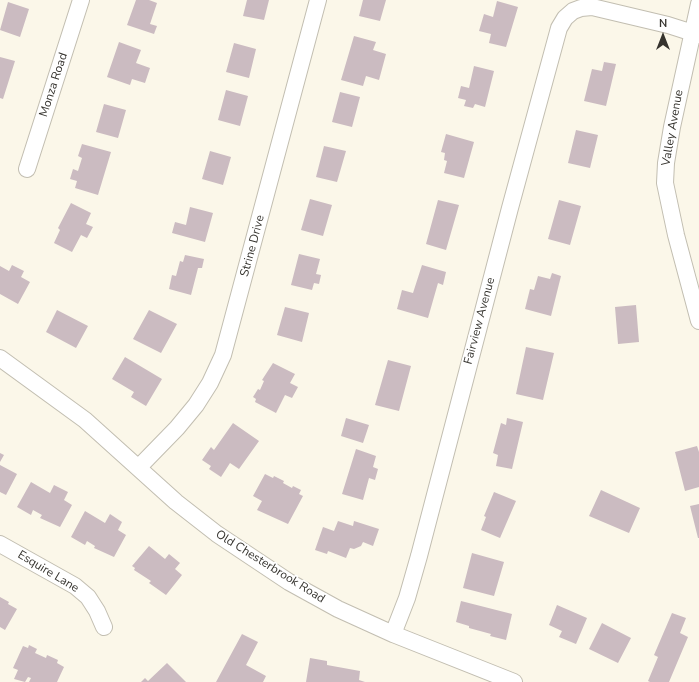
<!DOCTYPE html>
<html>
<head>
<meta charset="utf-8">
<style>
	body { margin:0 }
	#map { position:relative; width:699px; height:682px; overflow:hidden; background:#fbf7e9; font-family:"Nunito Sans",sans-serif }
	canvas { display:block }
	.north { position:absolute; left:643px; top:16px; width:40px; height:40px; -webkit-text-stroke:3px #fff; paint-order:stroke; rotate:0deg; font-size:11px; font-weight:700; line-height:16px; text-align:center; color:#35332e }
	.north::after { content:''; display:block; margin:auto; width:14px; height:18px; background:#35332e; clip-path:polygon(50% 0,100% 100%,50% 72%,0 100%) }
</style>
</head>
<body>
<div id="map">
<canvas width="699" height="682"></canvas>
<div class="north">N</div>
</div>
<script>
const ctx = document.querySelector('canvas').getContext('2d');
ctx.lineJoin = 'round';
function fillPath(path, color) {
  ctx.fillStyle = color;
  ctx.fill(path, 'evenodd');
}
function shape(rows) {
  const path = new Path2D();
  for (const r of rows) {
    path.moveTo(r[0], r[1]);
    for (let i = 2; i < r.length; i += 2) path.lineTo(r[i], r[i + 1]);
  }
  return path;
}
function stroke(path, color, width, dash) {
  ctx.strokeStyle = color;
  ctx.lineWidth = width;
  ctx.lineCap = dash ? 'butt' : 'round';
  ctx.setLineDash(dash || []);
  ctx.stroke(path);
}
function drawText(font, color, halo, rows, align = 'center') {
  ctx.font = font + ' "Nunito Sans",sans-serif';
  ctx.lineWidth = 3.5;
  ctx.setLineDash([]);
  ctx.textBaseline = 'middle';
  ctx.strokeStyle = halo;
  ctx.fillStyle = color;
  for (const [text, x, y, turn = 0] of rows) {
    ctx.save();
    ctx.translate(x, y);
    ctx.rotate((+turn || 0) * Math.PI / 180);
    ctx.textAlign = isNaN(turn) ? turn : align;
    if (halo) ctx.strokeText(text, 0, 0);
    ctx.fillText(text, 0, 0);
    ctx.restore();
  }
}
const building = shape([
	[136,0,149,0,157,3,150,24,157,26,154,34,127,25],
	[247,0,269,0,264,20,243,16],
	[363,0,386,0,380,21,359,16],
	[497,1,518,7,506,47,489,43,491,34,479,31,484,14,493,17],
	[8,2,29,9,20,37,0,30],
	[354,36,376,42,373,50,386,54,379,80,366,76,363,86,341,80],
	[119,42,141,50,136,63,150,68,145,83,132,79,130,85,107,77],
	[234,43,256,49,249,78,226,72],
	[0,57,15,61,3,99,0,98],
	[604,62,616,64,606,106,584,101,592,69,602,71],
	[474,66,494,71,485,107,475,104,473,108,464,106,466,100,458,98,461,86,469,88],
	[226,90,248,96,240,126,218,120],
	[340,92,360,97,352,127,332,122],
	[104,104,126,110,118,138,96,132],
	[576,130,598,135,590,168,568,163],
	[446,134,474,142,464,178,444,173,447,161,444,160,445,153,441,152],
	[82,144,111,152,98,195,75,188,77,181,70,179,73,169,78,171,82,158,78,156],
	[324,146,346,151,337,182,316,177],
	[210,151,231,157,223,185,202,179],
	[310,199,332,205,323,236,301,230],
	[438,200,459,205,446,250,426,244],
	[559,200,581,206,570,245,548,239],
	[71,203,91,213,86,224,93,227,87,238,81,235,72,252,54,243,60,230,58,228],
	[190,207,213,213,205,242,172,233,175,222,186,225],
	[299,254,320,259,316,274,321,275,319,284,314,283,312,290,291,285],
	[185,255,204,259,202,268,198,268,191,295,169,289,172,275,176,276,180,261,183,262],
	[12,265,24,271,21,277,30,282,18,304,0,294,0,266,9,271],
	[422,265,446,272,443,285,438,283,428,318,397,309,402,290,413,293],
	[552,273,561,276,551,316,525,309,530,289,534,290,538,276,550,279],
	[636,305,639,342,618,344,615,307],
	[285,307,309,313,302,342,277,335],
	[57,310,88,326,76,348,46,332],
	[149,310,177,324,161,353,133,339],
	[526,347,554,353,543,400,516,394],
	[125,357,162,379,146,406,131,397,134,392,112,379],
	[388,360,411,366,399,411,375,405],
	[273,363,295,374,290,383,298,387,292,398,285,395,276,413,255,402,256,399,253,397,258,389,260,390,264,381,262,380],
	[346,418,369,425,363,443,341,436],
	[507,418,523,422,512,469,496,466,498,455,493,453,501,423,506,425],
	[233,423,259,441,239,469,230,463,221,477,209,469,211,466,202,460,211,447,214,450],
	[697,446,699,452,699,487,685,491,675,452],
	[356,449,376,456,373,467,378,469,375,480,369,478,363,500,342,494],
	[0,453,4,455,0,462],
	[0,465,17,474,6,495,0,492],
	[265,474,273,478,274,476,284,481,283,483,292,488,293,486,301,490,299,494,303,496,288,524,257,510,262,501,253,496],
	[31,482,50,493,54,485,68,492,64,500,72,505,60,527,40,518,42,515,33,510,31,515,17,507],
	[601,490,640,508,629,533,589,516],
	[494,492,516,501,500,538,481,530,486,517,484,516],
	[699,504,699,538,698,538,690,506],
	[85,511,105,523,110,514,122,522,118,530,126,535,114,557,94,548,95,546,87,541,85,545,71,537],
	[338,521,353,526,354,521,379,529,373,546,363,542,361,546,354,549,350,548,346,558,328,551,327,554,315,550,323,527,334,531],
	[149,546,165,559,169,554,180,563,175,569,182,575,166,595,149,583,151,581,134,570,135,568,132,566],
	[472,553,504,562,494,596,463,588],
	[0,597,9,602,8,604,17,609,5,630,0,627],
	[461,601,512,614,506,640,490,636,491,634,469,628,469,626,456,622],
	[557,605,587,618,576,644,559,637,562,631,549,625],
	[672,613,686,618,680,633,688,637,669,682,650,682,648,681,658,657,654,655],
	[602,623,631,638,618,663,589,649],
	[242,634,258,642,246,665,266,676,263,682,216,682],
	[29,645,37,649,35,653,46,658,47,655,58,660,57,663,64,667,57,682,29,682,31,678,28,677,25,682,14,679,18,670,13,668,23,646,28,648],
	[310,658,327,661,327,665,360,671,359,680,365,682,306,682],
	[167,663,186,682,141,682,145,678,148,681]
]);
const minor = shape([
	[699,4,672,127,666,163,665,183,676,235,699,321],
	[27,169,81,0],
	[0,358,85,420,176,502,217,534,289,582,338,609,393,634,514,682],
	[139,467,177,428,196,405,210,383,223,355,318,0],
	[0,544,75,586,88,597,97,611,104,627],
	[393,634,407,598,419,556,510,208,559,28,565,18,573,11,581,8,592,7,668,25,699,35]
]);
const streetNames = [
	["Monza Road",54,85,-72],
	["Valley Avenue",673,128,-80],
	["Strine Drive",253,246,-75],
	["Fairview Avenue",480,321,-75],
	["Old Chesterbrook Road",270,567,32],
	["Esquire Lane",48,572,31]
];
fillPath(building, '#cbbbc1');
stroke(minor, '#c2beb1', 18);
stroke(minor, '#fff', 16);
drawText('12px', '#35332e', '#fff', streetNames);
</script>
</body>
</html>
